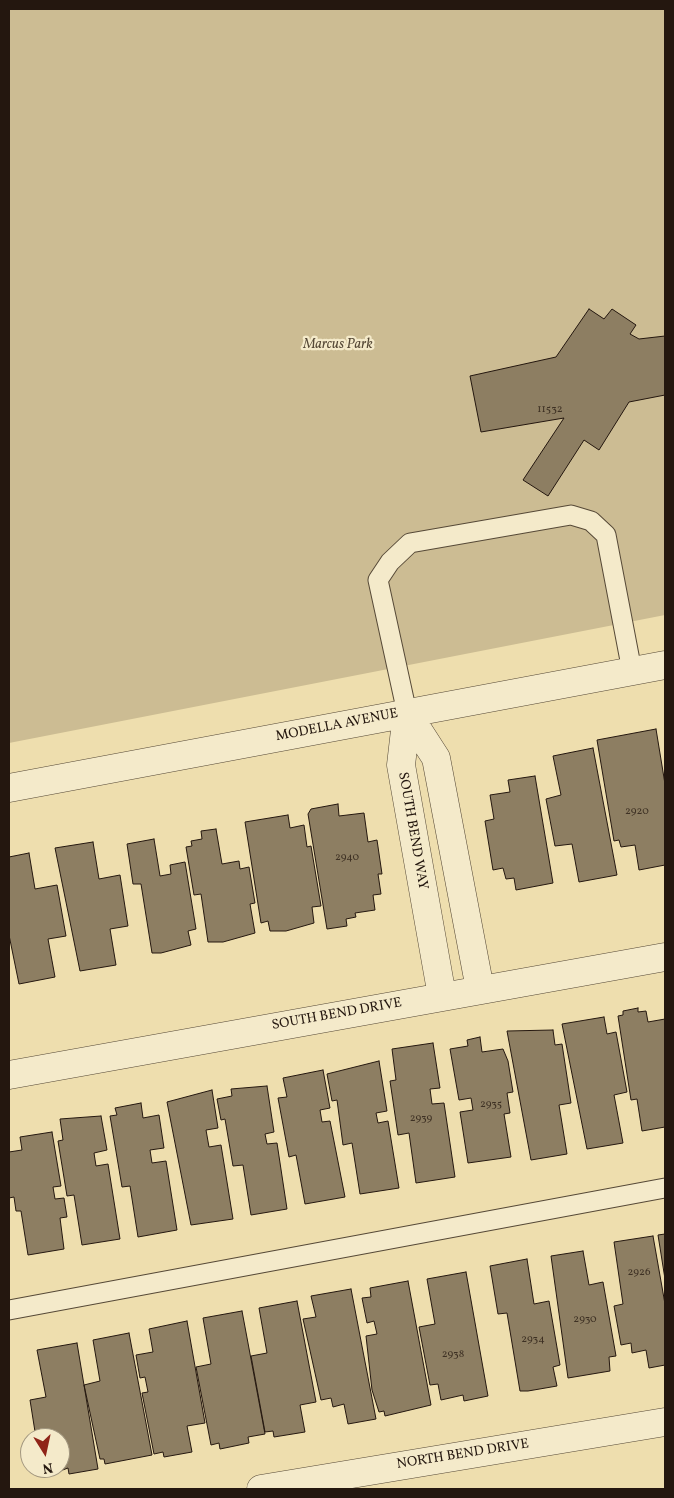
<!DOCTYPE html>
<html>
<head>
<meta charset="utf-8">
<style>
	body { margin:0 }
	#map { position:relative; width:674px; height:1498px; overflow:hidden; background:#eedeae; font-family:Vollkorn,serif }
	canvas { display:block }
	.frame { position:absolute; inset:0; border:10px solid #24170f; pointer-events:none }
	.north { position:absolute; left:20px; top:1428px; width:50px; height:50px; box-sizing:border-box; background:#f4eaca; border:1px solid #a1967f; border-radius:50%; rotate:170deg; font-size:14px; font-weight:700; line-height:20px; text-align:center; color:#24170f }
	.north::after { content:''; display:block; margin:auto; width:18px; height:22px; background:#8f2418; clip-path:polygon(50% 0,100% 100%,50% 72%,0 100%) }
</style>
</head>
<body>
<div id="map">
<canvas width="674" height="1498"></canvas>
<div class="frame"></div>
<div class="north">N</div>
</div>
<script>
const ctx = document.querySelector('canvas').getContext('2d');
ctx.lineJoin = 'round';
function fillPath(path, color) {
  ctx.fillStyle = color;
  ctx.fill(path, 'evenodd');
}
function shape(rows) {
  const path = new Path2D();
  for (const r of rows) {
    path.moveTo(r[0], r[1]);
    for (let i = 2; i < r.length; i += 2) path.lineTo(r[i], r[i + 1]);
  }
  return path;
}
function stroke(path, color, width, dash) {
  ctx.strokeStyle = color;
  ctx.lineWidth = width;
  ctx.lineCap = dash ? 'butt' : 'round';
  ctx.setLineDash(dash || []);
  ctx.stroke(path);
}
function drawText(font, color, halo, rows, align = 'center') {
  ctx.font = font + ' Vollkorn,serif';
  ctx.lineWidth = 4.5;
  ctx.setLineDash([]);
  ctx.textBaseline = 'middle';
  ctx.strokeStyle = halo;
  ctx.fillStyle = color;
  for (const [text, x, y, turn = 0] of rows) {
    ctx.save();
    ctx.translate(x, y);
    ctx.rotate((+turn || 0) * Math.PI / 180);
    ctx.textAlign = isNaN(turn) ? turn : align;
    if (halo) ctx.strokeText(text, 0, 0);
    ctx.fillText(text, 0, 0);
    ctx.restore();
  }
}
const green = shape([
	[9,9,665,9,665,615,9,743]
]);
const building = shape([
	[589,309,604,319,612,309,636,325,630,334,639,339,665,336,665,395,629,402,599,450,584,440,548,496,523,480,564,418,481,432,470,376,556,357,589,309],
	[656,729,665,784,665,865,639,870,635,845,621,847,619,840,614,841,597,740,656,729],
	[593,748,617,875,579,882,572,844,555,846,546,799,561,795,553,756,593,748],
	[535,776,553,883,516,890,514,878,506,879,503,868,493,870,485,821,494,819,490,795,510,792,508,780,535,776],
	[338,804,339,816,364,813,368,842,377,840,382,874,378,874,381,894,373,895,375,910,355,913,356,917,346,919,347,926,327,929,308,814,311,809,338,804],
	[288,815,290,828,304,825,307,847,311,846,321,906,312,907,314,923,286,931,270,931,268,921,261,923,245,822,288,815],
	[216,829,222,864,239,861,240,869,249,867,255,903,250,904,255,933,223,942,208,942,201,894,194,895,186,847,192,846,191,841,202,839,201,831,216,829],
	[154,839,160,876,171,874,170,865,185,862,196,929,188,931,191,945,161,953,152,953,141,884,133,884,127,844,154,839],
	[93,842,99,879,120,875,128,926,110,929,116,965,80,971,55,848,93,842],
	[29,853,35,889,57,885,66,936,48,939,55,977,19,984,9,935,9,857,29,853],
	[638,1008,638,1012,646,1011,648,1022,665,1019,665,1127,642,1131,637,1099,631,1100,618,1016,623,1015,623,1011,638,1008],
	[604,1017,607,1034,616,1032,627,1092,614,1095,623,1143,587,1149,562,1024,604,1017],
	[553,1030,555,1045,562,1044,571,1103,559,1105,567,1154,531,1160,507,1031,553,1030],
	[480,1037,482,1052,503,1049,508,1061,513,1092,507,1093,510,1113,504,1114,511,1157,468,1163,460,1112,473,1110,471,1098,459,1100,450,1049,468,1046,467,1040,480,1037],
	[433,1043,440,1088,430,1089,432,1104,444,1103,455,1177,416,1183,409,1133,398,1135,390,1081,396,1080,392,1049,433,1043],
	[379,1061,387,1111,376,1113,378,1123,388,1121,399,1188,360,1194,352,1143,343,1145,337,1100,332,1101,327,1074,379,1061],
	[323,1070,330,1108,320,1110,322,1122,330,1121,345,1197,305,1204,296,1155,289,1157,278,1098,287,1097,283,1078,323,1070],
	[267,1086,274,1132,265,1134,267,1144,277,1143,287,1209,251,1215,243,1165,233,1166,225,1119,221,1120,217,1099,232,1096,231,1089,267,1086],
	[212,1090,218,1128,206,1130,209,1147,221,1145,233,1219,191,1225,167,1102,212,1090],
	[141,1103,143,1118,159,1115,164,1148,150,1150,152,1163,166,1161,177,1230,138,1237,130,1186,122,1187,110,1116,117,1115,115,1108,141,1103],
	[101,1116,107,1150,94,1153,96,1166,108,1164,120,1239,82,1245,74,1195,67,1196,58,1141,63,1140,60,1119,101,1116],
	[52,1132,61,1186,53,1187,55,1199,64,1198,67,1217,60,1218,64,1249,28,1255,21,1211,16,1211,14,1197,9,1198,9,1152,22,1150,20,1137,52,1132],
	[665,1234,665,1279,658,1235,665,1234],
	[653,1236,665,1304,665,1365,649,1368,646,1350,632,1353,631,1343,621,1345,614,1306,623,1304,614,1242,653,1236],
	[583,1251,589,1285,603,1282,616,1356,609,1357,610,1371,568,1378,551,1256,583,1251],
	[527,1259,534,1304,549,1301,560,1365,553,1367,557,1386,528,1391,520,1391,507,1313,498,1314,490,1266,527,1259],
	[466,1272,488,1396,464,1401,463,1395,441,1400,438,1384,430,1385,419,1327,435,1324,427,1279,466,1272],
	[408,1281,431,1405,385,1416,384,1411,379,1412,372,1390,366,1336,377,1334,374,1321,367,1323,362,1298,371,1297,370,1288,408,1281],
	[351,1289,376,1419,348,1424,344,1404,333,1407,331,1398,321,1400,303,1319,316,1317,311,1296,351,1289],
	[297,1301,316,1402,300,1405,305,1432,274,1437,273,1431,265,1432,251,1356,267,1353,259,1308,297,1301],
	[242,1311,265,1434,248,1437,249,1443,220,1449,219,1443,211,1445,196,1367,211,1364,203,1318,242,1311],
	[187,1321,205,1423,187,1426,192,1452,164,1457,163,1452,154,1454,142,1393,148,1392,145,1377,140,1378,136,1355,153,1352,149,1329,187,1321],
	[129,1333,152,1455,105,1464,104,1459,100,1459,84,1385,100,1381,93,1340,129,1333],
	[77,1343,98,1469,69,1474,68,1468,52,1474,51,1468,60,1468,60,1438,36,1438,30,1400,46,1397,37,1350,77,1343]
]);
const lane = shape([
	[407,713,378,580,390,562,410,543,571,515,591,521,606,535,632,671],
	[9,1310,665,1188]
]);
const street = shape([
	[407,713,436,758,480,989],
	[407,713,401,765,442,996],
	[9,788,665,665],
	[9,1075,665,957],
	[261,1489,665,1422]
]);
const numberNames = [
	["11532",550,410],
	["2920",637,812],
	["2940",347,858],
	["2935",491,1105],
	["2939",421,1119],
	["2926",639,1273],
	["2930",585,1320],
	["2934",533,1340],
	["2938",453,1355]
];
const parkNames = [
	["Marcus Park",338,345]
];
const streetNames = [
	["MODELLA AVENUE",337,726,-11],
	["SOUTH BEND WAY",412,831,80],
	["SOUTH BEND DRIVE",337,1015,-10],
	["NORTH BEND DRIVE",463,1455,-9]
];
fillPath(green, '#ccbc93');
fillPath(building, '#8d7e62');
stroke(building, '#24170f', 1);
stroke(lane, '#564937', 21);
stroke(street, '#564937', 29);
stroke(lane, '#f4eaca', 19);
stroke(street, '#f4eaca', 28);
drawText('11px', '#3e3124', null, numberNames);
drawText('italic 14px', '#564937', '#f4eaca', parkNames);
drawText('14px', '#24170f', '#f4eaca', streetNames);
</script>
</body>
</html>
